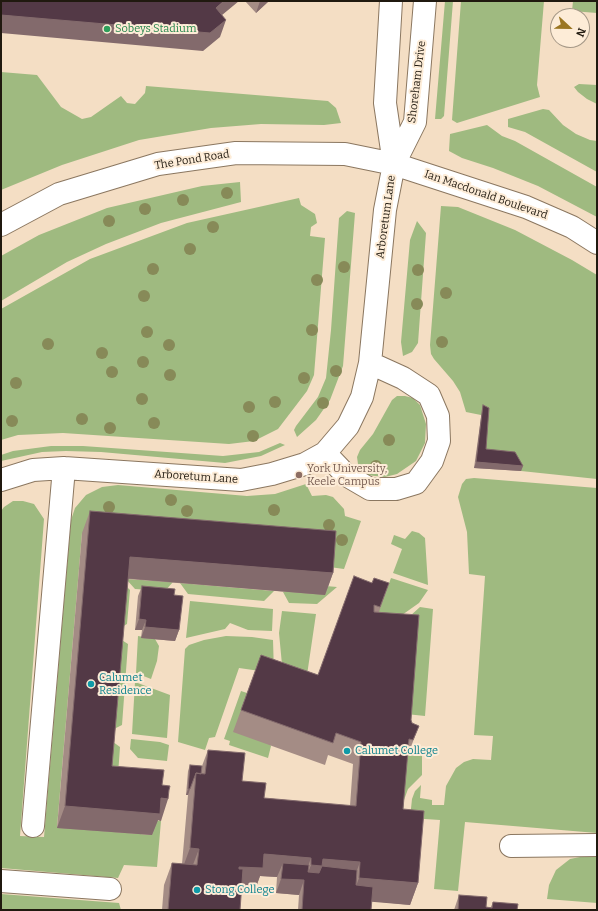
<!DOCTYPE html>
<html>
<head>
<meta charset="utf-8">
<style>
	body { margin:0 }
	#map { position:relative; width:598px; height:911px; overflow:hidden; background:#f4dec4; font-family:Bitter,serif }
	canvas { display:block }
	.frame { position:absolute; inset:0; border:2px solid #20190f; pointer-events:none }
	.north { position:absolute; left:550px; top:8px; width:40px; height:40px; box-sizing:border-box; background:#fdecd7; border:1px solid #a59887; border-radius:50%; rotate:112deg; font-size:11px; font-weight:700; line-height:16px; text-align:center; color:#20190f }
	.north::after { content:''; display:block; margin:auto; width:14px; height:18px; background:#9b7622; clip-path:polygon(50% 0,100% 100%,50% 72%,0 100%) }
</style>
</head>
<body>
<div id="map">
<canvas width="598" height="911"></canvas>
<div class="frame"></div>
<div class="north">N</div>
</div>
<script>
const ctx = document.querySelector('canvas').getContext('2d');
ctx.lineJoin = 'round';
function fillPath(path, color) {
  ctx.fillStyle = color;
  ctx.fill(path, 'evenodd');
}
function shape(rows) {
  const path = new Path2D();
  for (const r of rows) {
    path.moveTo(r[0], r[1]);
    for (let i = 2; i < r.length; i += 2) path.lineTo(r[i], r[i + 1]);
  }
  return path;
}
function stroke(path, color, width, dash) {
  ctx.strokeStyle = color;
  ctx.lineWidth = width;
  ctx.lineCap = dash ? 'butt' : 'round';
  ctx.setLineDash(dash || []);
  ctx.stroke(path);
}
function drawText(font, color, halo, rows, align = 'center') {
  ctx.font = font + ' Bitter,serif';
  ctx.lineWidth = 4;
  ctx.setLineDash([]);
  ctx.textBaseline = 'middle';
  ctx.strokeStyle = halo;
  ctx.fillStyle = color;
  for (const [text, x, y, turn = 0] of rows) {
    ctx.save();
    ctx.translate(x, y);
    ctx.rotate((+turn || 0) * Math.PI / 180);
    ctx.textAlign = isNaN(turn) ? turn : align;
    if (halo) ctx.strokeText(text, 0, 0);
    ctx.fillText(text, 0, 0);
    ctx.restore();
  }
}
const green = shape([
	[445,1,453,1,444,116,441,119,435,119],
	[461,1,544,1,537,85,540,97,457,123,452,120],
	[573,1,597,1,597,13,572,11],
	[1,72,37,75,61,107,82,119,91,117,121,96,127,103,135,104,145,93,146,86,328,101,336,108,341,123,324,125,261,124,211,128,139,140,62,165,1,190],
	[579,84,597,85,597,104,587,99,578,92,574,87],
	[543,109,549,110,563,125,576,134,590,140,597,141,597,172,525,132,508,127,508,119],
	[487,125,502,136,515,141,597,187,597,217,538,186,493,168,462,158,449,151,450,134],
	[240,182,241,202,161,223,106,244,67,262,1,301,1,256,39,235,107,208,202,186],
	[299,198,301,205,315,214,317,223,311,227,310,236,325,238,314,375,307,391,278,429,254,441,229,444,63,433,18,435,1,440,1,309,90,259,187,223],
	[441,206,458,207,515,230,572,260,597,275,597,479,521,471,513,457,484,454,481,415,466,412,460,392,453,381,434,359,431,354,430,345],
	[347,211,355,213,343,366,330,400,316,420,297,437,294,430,296,426,318,397,326,378,331,330,339,218],
	[417,221,426,233,418,343,412,352,403,356,401,342,410,240],
	[397,396,405,396,413,398,420,405,426,424,425,443,416,461,397,474,385,477,366,475,358,464,357,457,360,450,373,434,392,400],
	[280,443,285,445,261,456,225,463,101,452,66,451,42,452,1,461,1,455,13,451,51,446,83,446,223,456,259,452],
	[474,478,597,488,597,833,465,822,458,891,434,889,440,820,410,818,412,799,415,791,421,785,420,798,432,800,432,805,444,805,446,786,456,768,464,762,473,759,491,760,493,736,474,735,485,576,469,574,467,532,458,497,462,484,466,479],
	[306,484,312,496,326,495,333,497,344,509,345,516,361,521,344,569,82,533,57,827,152,835,153,820,161,821,157,867,124,865,118,878,1,868,1,511,4,507,13,501,23,501,34,504,44,519,20,836,44,837,71,520,75,508,86,495,102,487,118,485,247,496,275,494],
	[412,531,419,533,425,538,428,585,393,573,402,549,391,544,394,535,405,539],
	[391,578,428,590,419,603,402,615,372,629],
	[126,579,173,582,165,591,135,589],
	[122,582,130,590,127,624,118,629],
	[180,583,274,591,264,601,188,594],
	[326,586,337,587,317,604,289,603,283,592],
	[190,601,273,609,272,631,248,630,230,623,225,629,186,638],
	[420,607,433,609,425,716,406,714,410,616],
	[282,611,316,614,307,675,283,675,279,633],
	[138,636,155,639,159,646,157,661,151,679,136,673],
	[226,636,252,637,273,640,274,673,239,668,215,737,209,738,205,750,178,742,185,649,189,645,204,640],
	[117,637,128,644,122,725,110,731],
	[135,682,170,695,167,738,132,734],
	[241,691,247,693,271,746,268,758,229,745,230,741,224,739],
	[109,739,120,747,118,775,105,784],
	[131,739,160,742,169,745,167,761,138,758,130,749],
	[411,748,422,752,422,775,408,789,404,800,402,822,395,831,405,762],
	[585,856,597,857,597,903,547,899,549,885,556,870,570,859],
	[1,894,119,903,121,910,1,910]
]);
const minor = shape([
	[391,1,385,103,394,164],
	[1,225,59,194,158,164,236,153,345,154,394,164,526,207,572,227,597,243],
	[325,453,346,475,370,489,396,489,416,483,432,461,439,441,438,416,429,395,403,378,370,363],
	[1,480,33,470,64,468,241,480,272,474,305,464,325,453,348,426,362,397,370,363,385,210,394,164,415,122,425,1],
	[33,826,64,468],
	[511,846,597,845],
	[1,881,110,889]
]);
const trees = [
	[227,193],
	[183,200],
	[145,209],
	[109,221],
	[213,227],
	[190,249],
	[344,267],
	[153,269],
	[418,270],
	[317,280],
	[446,293],
	[144,296],
	[417,304],
	[312,330],
	[147,332],
	[442,342],
	[48,344],
	[169,345],
	[102,353],
	[143,362],
	[336,371],
	[112,372],
	[170,375],
	[304,378],
	[16,383],
	[142,399],
	[275,402],
	[323,403],
	[249,407],
	[82,419],
	[12,421],
	[154,423],
	[110,428],
	[253,436],
	[389,440],
	[376,466],
	[171,500],
	[109,507],
	[274,510],
	[187,511],
	[329,525],
	[342,540]
];
const wall = shape([
	[245,1,269,1,256,13],
	[483,405,486,449,523,466,521,471,474,468,482,410],
	[90,511,333,573,325,595,128,579,112,766,162,785,161,821,158,820,152,835,57,828,82,533],
	[372,583,389,583,379,612,412,723,419,726,407,757,403,809,418,883,410,905,372,901,371,910,298,910,299,895,276,893,277,877,260,876,255,890,241,889,240,910,162,910,164,885,172,863,182,864,188,795,186,795,188,771,190,765,202,766,208,750,242,781,264,798,350,806,353,764,328,755,325,765,233,732,261,655,318,675],
	[142,586,174,595,179,630,175,641,141,638,142,630,135,630,138,596],
	[459,895,486,907,491,907,493,902,517,910,454,910]
]);
const shadedWall = shape([
	[224,1,239,1,210,25,216,8],
	[260,1,269,1,256,13],
	[1,15,226,20,220,37,203,51,1,33],
	[476,462,523,466,521,471,474,468],
	[130,557,333,573,325,595,122,578],
	[139,619,146,620,142,630,135,630],
	[145,627,179,630,175,641,141,638],
	[188,789,190,789,188,795,186,795],
	[161,798,168,799,161,821,158,820,152,835,57,828,65,806],
	[190,848,199,849,191,870,182,870],
	[264,854,311,858,303,880,283,863,277,877,260,876,255,890,231,888,239,867],
	[323,859,360,862,352,884,304,883,311,865],
	[359,878,418,883,410,905,351,900],
	[281,879,304,880,299,895,276,893]
]);
const building = shape([
	[1,1,224,1,216,8,226,20,210,33,1,15,1,1],
	[483,405,489,408,486,449,515,452,523,466,476,462,483,405],
	[90,511,336,531,333,573,130,557,112,766,164,770,162,785,170,786,169,790,168,799,161,798,160,814,65,806,90,511],
	[354,576,372,583,374,578,389,583,380,607,374,605,374,612,419,615,411,720,412,723,419,726,413,740,409,739,403,809,424,811,418,883,359,878,360,862,323,859,322,866,311,865,311,858,264,854,263,868,239,867,239,869,243,869,240,910,168,910,172,863,197,865,199,849,190,848,196,773,205,774,208,750,245,753,242,781,266,783,264,798,356,806,361,742,336,733,333,743,241,710,261,655,318,675,354,576],
	[142,586,175,589,174,595,183,596,179,630,145,627,146,620,139,619,142,586],
	[190,765,202,766,201,774,196,773,190,789,188,789,190,765],
	[283,863,309,865,308,872,319,873,322,866,357,870,356,885,373,887,371,910,302,910,304,880,281,879,283,863],
	[459,895,487,897,486,907,492,908,493,902,518,904,517,910,458,910,459,895]
]);
const markers = [
	[107,29,4,"#2e9e5b"],
	[299,475,4,"#8d6e63"],
	[91,684,4,"#0f9aa8"],
	[347,751,4,"#0f9aa8"],
	[197,890,4,"#0f9aa8"]
];
const leisureNames = [
	["Sobeys Stadium",115,29]
];
const streetNames = [
	["Shoreham Drive",417,82,-83],
	["The Pond Road",192,160,-9],
	["Ian Macdonald Boulevard",486,195,19],
	["Arboretum Lane",386,217,-82],
	["Arboretum Lane",196,477,4]
];
const educationNames = [
	["York University,",307,469],
	["Keele Campus",307,482]
];
const cultureNames = [
	["Calumet",99,678],
	["Residence",99,691],
	["Calumet College",355,751],
	["Stong College",205,890]
];
fillPath(green, '#9fba80');
stroke(minor, '#8b7760', 24);
stroke(minor, '#fff', 22);
ctx.fillStyle = '#878a58';
for (const [x, y] of trees) {
  ctx.beginPath();
  ctx.arc(x, y, 6, 0, 2 * Math.PI);
  ctx.fill();
}
fillPath(wall, '#a48c85');
fillPath(shadedWall, '#836a6c');
fillPath(building, '#533946');
stroke(building, '#836a6c', 1);
for (const [x, y, r, color] of markers) {
  const dot = new Path2D();
  dot.arc(x, y, r, 0, 2 * Math.PI);
  ctx.fillStyle = color;
  ctx.fill(dot);
  stroke(dot, '#fdecd7', 1.5);
}
drawText('11px', '#27864d', '#fdecd7', leisureNames, 'left');
drawText('11px', '#20190f', '#fdecd7', streetNames);
drawText('11px', '#785e54', '#fdecd7', educationNames, 'left');
drawText('11px', '#0d838f', '#fdecd7', cultureNames, 'left');
</script>
</body>
</html>
